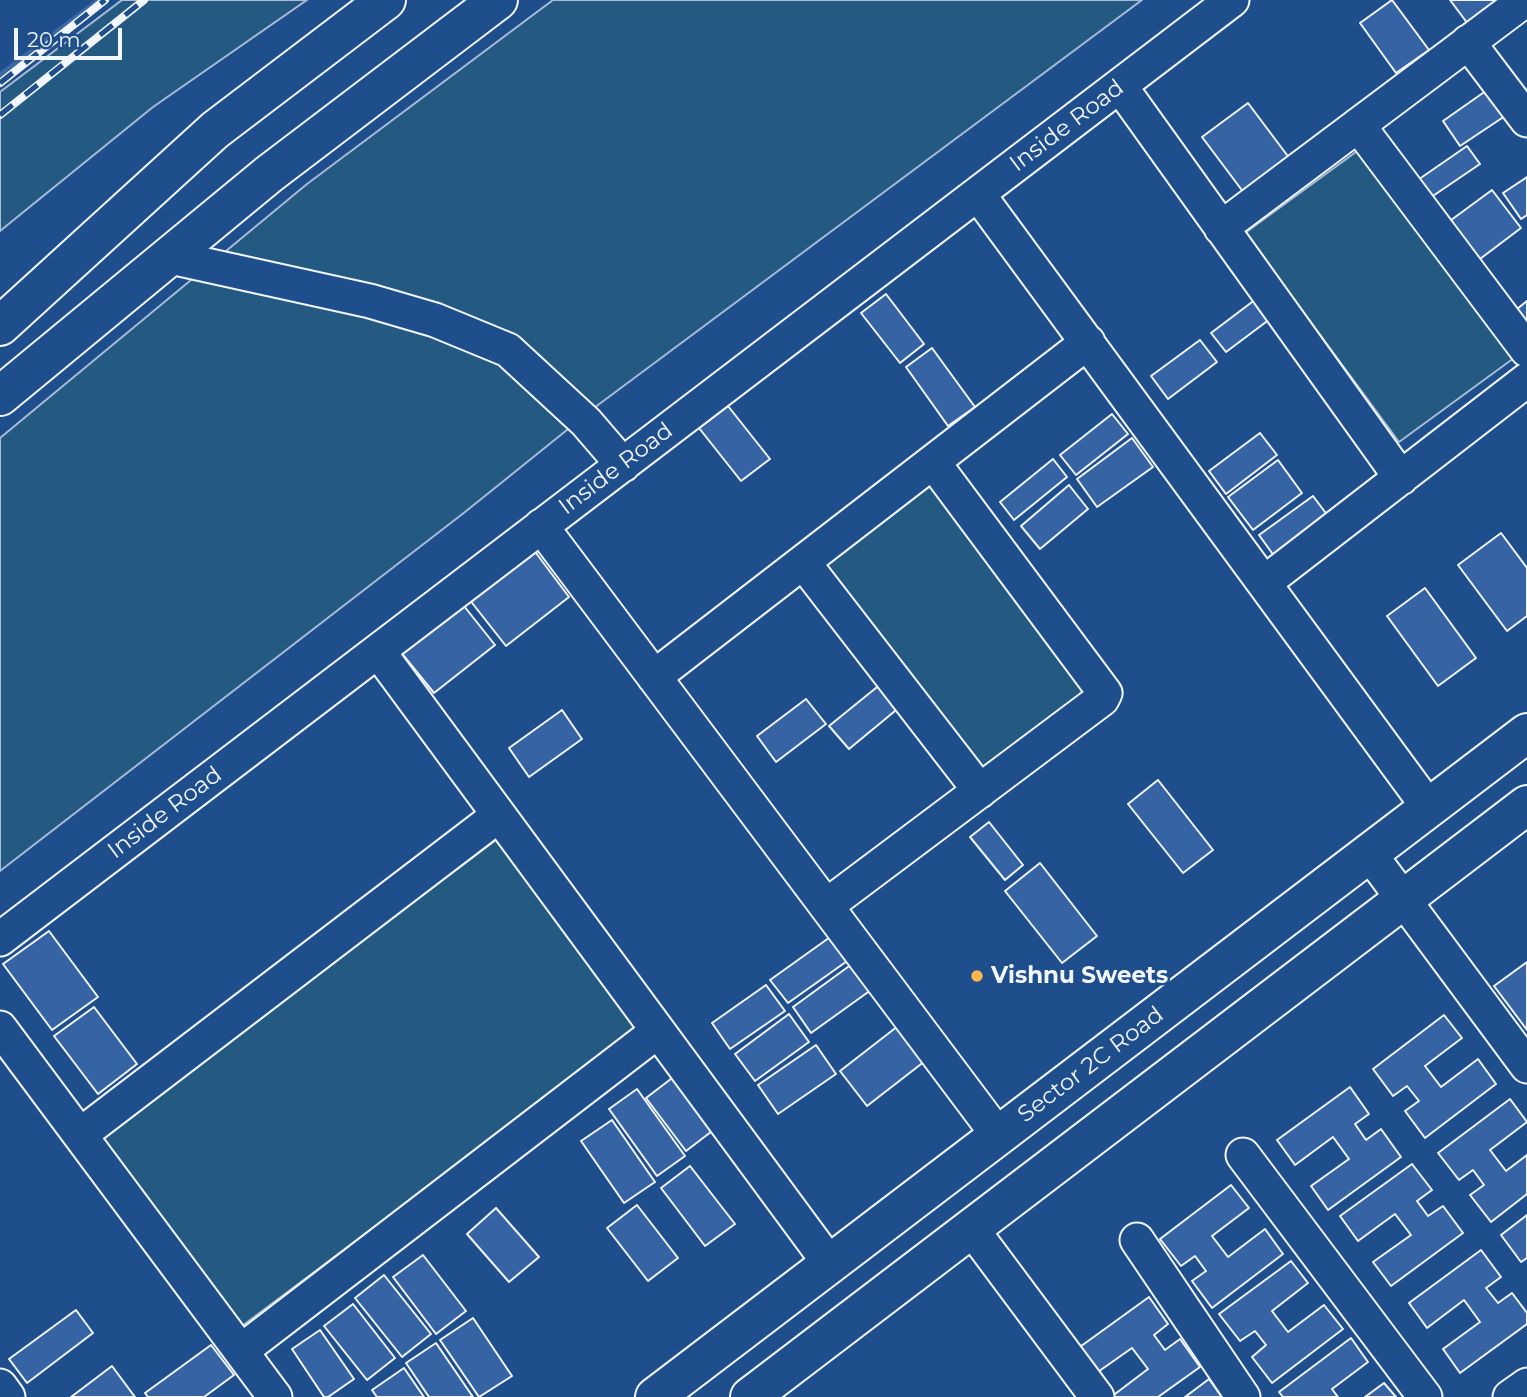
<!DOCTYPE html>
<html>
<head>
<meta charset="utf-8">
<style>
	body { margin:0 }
	#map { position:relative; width:1527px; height:1397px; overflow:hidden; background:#1f4e8c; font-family:Montserrat,sans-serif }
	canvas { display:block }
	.scale { position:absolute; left:14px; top:28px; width:108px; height:32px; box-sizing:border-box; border:4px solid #f2f6ff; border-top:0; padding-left:9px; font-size:21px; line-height:24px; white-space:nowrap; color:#f2f6ff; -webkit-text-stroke:5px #1f4e8c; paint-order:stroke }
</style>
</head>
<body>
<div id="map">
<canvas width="1527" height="1397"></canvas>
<div class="scale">20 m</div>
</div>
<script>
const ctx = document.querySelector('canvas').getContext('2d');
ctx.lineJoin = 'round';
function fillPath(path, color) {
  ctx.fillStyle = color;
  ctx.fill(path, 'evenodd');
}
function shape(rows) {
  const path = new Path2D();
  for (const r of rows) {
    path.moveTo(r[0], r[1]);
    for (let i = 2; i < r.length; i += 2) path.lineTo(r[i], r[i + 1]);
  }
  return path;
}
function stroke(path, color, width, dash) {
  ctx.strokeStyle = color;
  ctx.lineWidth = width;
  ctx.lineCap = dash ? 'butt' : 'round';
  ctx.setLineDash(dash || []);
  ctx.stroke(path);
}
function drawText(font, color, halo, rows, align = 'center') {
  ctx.font = font + ' Montserrat,sans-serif';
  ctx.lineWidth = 5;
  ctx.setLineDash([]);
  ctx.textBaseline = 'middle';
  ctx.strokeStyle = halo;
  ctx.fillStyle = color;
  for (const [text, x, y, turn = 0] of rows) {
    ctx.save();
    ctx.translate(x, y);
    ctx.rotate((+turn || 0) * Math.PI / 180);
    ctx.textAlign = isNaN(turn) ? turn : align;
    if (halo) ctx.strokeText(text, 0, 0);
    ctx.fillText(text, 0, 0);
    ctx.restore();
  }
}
const green = shape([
	[122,0,307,0,153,107,0,231,0,92,122,0],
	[553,0,1142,0,598,405,465,512,0,871,0,438,307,184,553,0],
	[1360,149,1514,358,1399,442,1245,233,1360,149],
	[933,482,1090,693,981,774,823,563,933,482],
	[496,840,639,1029,242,1326,99,1136,496,840]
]);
const stream = shape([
	[0,78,103,0]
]);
const building = shape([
	[1392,0,1429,50,1396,73,1360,23,1392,0],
	[1450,0,1494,0,1496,2,1468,24,1450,0],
	[1490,88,1508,114,1460,146,1443,121,1490,88],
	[1248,103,1290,159,1244,193,1202,137,1248,103],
	[1467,146,1480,164,1424,202,1412,184,1467,146],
	[1527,177,1527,215,1521,219,1503,193,1527,177],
	[1492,190,1521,228,1472,265,1443,226,1492,190],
	[886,294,924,344,900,363,861,313,886,294],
	[1256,299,1270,319,1226,352,1211,333,1256,299],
	[1527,301,1527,344,1507,317,1527,301],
	[1200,340,1217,362,1168,399,1151,376,1200,340],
	[932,348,975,407,948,426,906,367,932,348],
	[728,406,770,459,741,481,699,428,728,406],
	[1112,414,1128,434,1076,475,1060,455,1112,414],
	[1260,433,1277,455,1226,494,1209,471,1260,433],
	[1132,438,1153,467,1097,507,1077,479,1132,438],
	[1053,459,1067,477,1014,520,1000,502,1053,459],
	[1278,460,1302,493,1253,530,1228,497,1278,460],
	[1069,485,1088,509,1040,549,1021,526,1069,485],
	[1313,496,1331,520,1277,560,1259,535,1313,496],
	[1501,533,1527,568,1527,616,1507,631,1458,565,1501,533],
	[533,549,569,597,506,646,469,599,533,549],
	[1425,588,1476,658,1438,686,1387,616,1425,588],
	[460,601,495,645,434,693,399,650,460,601],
	[882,683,901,706,849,749,829,726,882,683],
	[806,699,826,724,776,762,757,736,806,699],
	[562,710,582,739,529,777,509,748,562,710],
	[1158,780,1213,850,1183,873,1128,804,1158,780],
	[989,822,1023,865,1005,880,970,837,989,822],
	[1040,863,1097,936,1062,963,1005,891,1040,863],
	[49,931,98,997,52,1030,3,964,49,931],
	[833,935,850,959,788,1003,770,980,833,935],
	[1527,962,1527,1030,1494,986,1527,962],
	[852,964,871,990,811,1033,793,1007,852,964],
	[766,985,785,1011,730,1049,712,1023,766,985],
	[94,1007,137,1064,98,1094,54,1036,94,1007],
	[789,1014,809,1042,755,1081,735,1054,789,1014],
	[1444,1015,1462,1038,1425,1066,1441,1087,1478,1059,1496,1084,1425,1138,1405,1111,1419,1101,1407,1086,1393,1096,1373,1069,1444,1015],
	[898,1026,925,1061,867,1106,840,1071,898,1026],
	[816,1045,836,1074,778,1114,758,1085,816,1045],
	[680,1072,720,1125,686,1151,646,1098,680,1072],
	[1350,1087,1369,1114,1355,1124,1366,1140,1381,1129,1401,1157,1328,1210,1311,1186,1349,1159,1333,1137,1295,1165,1277,1140,1350,1087],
	[637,1089,685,1156,657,1176,609,1109,637,1089],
	[1510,1099,1527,1122,1490,1150,1506,1171,1527,1155,1527,1194,1491,1222,1470,1195,1484,1185,1473,1170,1459,1180,1438,1153,1510,1099],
	[612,1120,655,1182,624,1203,581,1141,612,1120],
	[1412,1164,1432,1190,1417,1201,1428,1216,1443,1206,1463,1233,1391,1286,1373,1262,1411,1235,1395,1214,1358,1241,1340,1216,1412,1164],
	[690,1166,735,1224,705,1246,661,1188,690,1166],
	[1231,1185,1249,1208,1212,1236,1228,1257,1265,1229,1283,1254,1212,1308,1192,1281,1206,1271,1195,1256,1181,1266,1160,1239,1231,1185],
	[637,1205,678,1258,648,1281,607,1228,637,1205],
	[496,1208,539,1257,509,1282,467,1234,496,1208],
	[1527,1215,1527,1258,1521,1262,1501,1235,1527,1215],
	[1481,1250,1501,1277,1486,1288,1498,1303,1512,1293,1527,1313,1527,1324,1460,1373,1443,1349,1480,1322,1464,1300,1427,1328,1409,1303,1481,1250],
	[423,1255,466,1311,436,1334,393,1277,423,1255],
	[1291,1261,1308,1283,1272,1311,1288,1332,1324,1305,1343,1329,1272,1383,1252,1357,1266,1345,1255,1331,1240,1341,1219,1314,1291,1261],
	[384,1275,431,1334,402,1357,355,1298,384,1275],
	[1149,1297,1168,1324,1154,1335,1165,1350,1180,1339,1200,1367,1158,1397,1111,1397,1148,1369,1132,1348,1095,1374,1077,1349,1149,1297],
	[353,1304,395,1358,367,1380,324,1326,353,1304],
	[76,1310,93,1333,27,1383,9,1359,76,1310],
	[473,1318,512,1376,479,1397,440,1340,473,1318],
	[320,1330,354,1379,328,1397,324,1397,292,1349,320,1330],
	[1351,1338,1368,1362,1332,1389,1338,1397,1283,1397,1279,1392,1351,1338],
	[436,1343,473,1397,429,1397,406,1363,436,1343],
	[211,1345,234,1375,204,1397,148,1397,145,1393,211,1345],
	[112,1366,135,1397,71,1397,112,1366],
	[404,1368,424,1397,377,1397,372,1390,404,1368],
	[1209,1379,1222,1397,1185,1397,1209,1379],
	[1384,1383,1396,1397,1365,1397,1384,1383]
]);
const minor = shape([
	[1468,42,1527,120],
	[1120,86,1401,478],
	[1358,125,1527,350],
	[978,194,1429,808],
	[1221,228,1525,0],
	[170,257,370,301,435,320,508,350,586,422,623,465],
	[541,526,998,1135],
	[803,562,980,791],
	[1264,583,1527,380],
	[378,651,830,1264],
	[654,677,1088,342],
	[1369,853,1527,1066],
	[826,906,1102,699,1105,693,933,462],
	[0,939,1232,0],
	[0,1028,275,1397],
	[80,1135,499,815],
	[1243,1155,1425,1397],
	[971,1228,1097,1397],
	[1137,1240,1243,1397],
	[241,1351,658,1031],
	[0,1386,8,1397],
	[1510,1397,1527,1385]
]);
const tertiary = shape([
	[655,1397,1527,733],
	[750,1397,1527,805]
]);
const secondary = shape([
	[0,326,215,130,386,0],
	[0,396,269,174,498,0]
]);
const rail = shape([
	[0,83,105,0],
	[0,115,144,0]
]);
const markers = [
	[977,976,7,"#ffb74d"]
];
const streetNames = [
	["Inside Road",1067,126,-37],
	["Inside Road",616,469,-37],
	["Inside Road",165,813,-37],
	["Sector 2C Road",1091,1065,-37]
];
const poiNames = [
	["Vishnu Sweets",991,976]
];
fillPath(green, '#245a82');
stroke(green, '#a8bbd7', 2);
stroke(stream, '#3b69a3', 10);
fillPath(building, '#3563a3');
stroke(building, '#f2f6ff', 2);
stroke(minor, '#f2f6ff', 37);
stroke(tertiary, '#f2f6ff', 42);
stroke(secondary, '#f2f6ff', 42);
stroke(minor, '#1f4e8c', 33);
stroke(tertiary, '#1f4e8c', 38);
stroke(secondary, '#1f4e8c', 38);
stroke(rail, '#f2f6ff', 8);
stroke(rail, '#1f4e8c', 5, [16]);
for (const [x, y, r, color] of markers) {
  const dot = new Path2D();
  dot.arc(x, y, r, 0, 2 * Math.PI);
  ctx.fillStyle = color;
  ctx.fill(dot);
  stroke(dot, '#1f4e8c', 2.5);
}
drawText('23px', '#f2f6ff', '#1f4e8c', streetNames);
drawText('bold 23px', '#f2f6ff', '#1f4e8c', poiNames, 'left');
</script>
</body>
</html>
